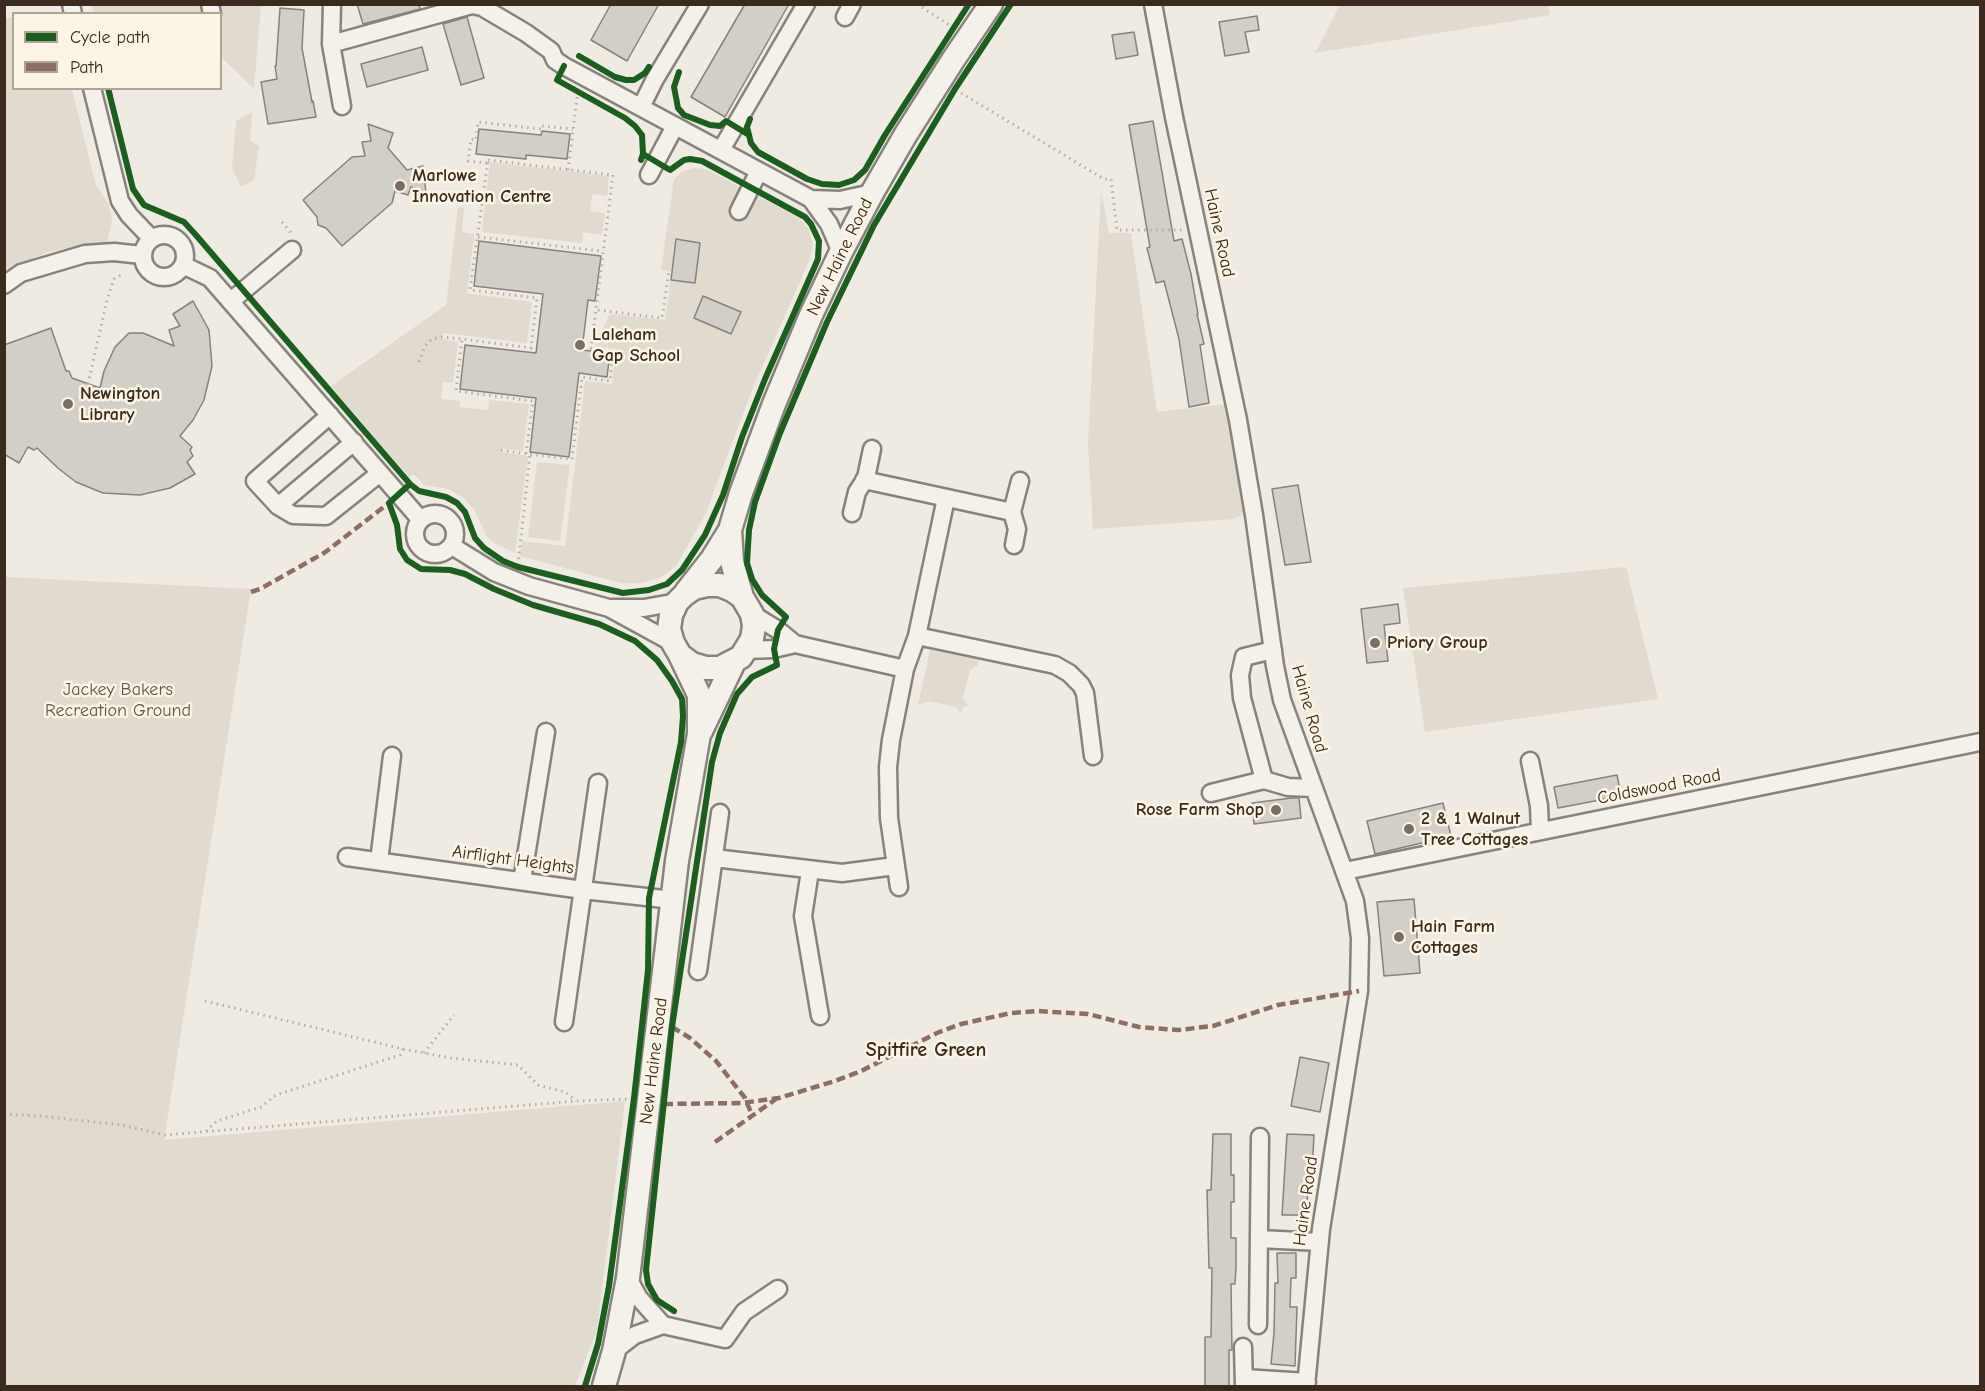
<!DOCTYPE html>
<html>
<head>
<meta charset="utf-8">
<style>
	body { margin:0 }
	#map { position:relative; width:1985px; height:1391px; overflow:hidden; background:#efebe2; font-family:"Comic Neue",sans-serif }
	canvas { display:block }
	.frame { position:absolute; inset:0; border:6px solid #3b2a1e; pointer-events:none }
	.legend { position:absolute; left:12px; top:12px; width:210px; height:78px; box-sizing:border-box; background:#fcf5e5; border:2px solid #afa495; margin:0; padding:8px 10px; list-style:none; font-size:18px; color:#3b2a1e }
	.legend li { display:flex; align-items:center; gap:12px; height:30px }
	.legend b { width:30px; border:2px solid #afa495 }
</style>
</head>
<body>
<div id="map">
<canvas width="1985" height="1391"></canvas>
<div class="frame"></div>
<ul class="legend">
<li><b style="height:8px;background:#1b5e20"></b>Cycle path</li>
<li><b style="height:8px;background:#8d6e63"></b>Path</li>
</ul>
</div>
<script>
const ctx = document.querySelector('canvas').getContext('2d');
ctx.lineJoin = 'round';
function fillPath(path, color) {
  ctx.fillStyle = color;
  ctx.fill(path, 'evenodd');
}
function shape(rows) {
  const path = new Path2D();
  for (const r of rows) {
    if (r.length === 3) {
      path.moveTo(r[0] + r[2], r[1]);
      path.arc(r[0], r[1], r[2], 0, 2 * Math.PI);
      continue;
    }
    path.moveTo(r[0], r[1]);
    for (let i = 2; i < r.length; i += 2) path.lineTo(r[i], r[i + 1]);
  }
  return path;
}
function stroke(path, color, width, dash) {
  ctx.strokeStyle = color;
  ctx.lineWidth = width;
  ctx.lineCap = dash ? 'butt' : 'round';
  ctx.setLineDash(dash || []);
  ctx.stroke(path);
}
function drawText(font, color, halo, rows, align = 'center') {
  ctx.font = font + ' "Comic Neue",sans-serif';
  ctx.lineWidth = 5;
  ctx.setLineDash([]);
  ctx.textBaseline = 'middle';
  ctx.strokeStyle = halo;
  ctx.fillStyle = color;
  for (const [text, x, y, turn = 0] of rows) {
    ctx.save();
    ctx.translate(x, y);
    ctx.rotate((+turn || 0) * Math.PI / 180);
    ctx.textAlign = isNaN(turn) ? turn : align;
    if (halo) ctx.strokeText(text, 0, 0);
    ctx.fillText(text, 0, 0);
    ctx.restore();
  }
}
const green = shape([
	[91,5,261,5,254,89,221,57,220,14,94,13],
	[1340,5,1548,5,1550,15,1315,53],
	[13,17,14,88,72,89,96,185,108,203,112,219,107,244,66,248,46,253,5,270,4,19],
	[252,112,250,141,259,146,254,180,241,187,232,168,236,121],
	[490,162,609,176,607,196,592,194,590,211,605,213,602,235,583,232,582,243,482,232],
	[694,168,706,169,798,217,809,229,813,245,809,261,752,390,705,515,676,566,661,577,642,583,621,583,520,556,522,541,565,546,585,381,612,384,616,349,595,346,610,314,665,320,672,272,661,270,674,179,683,171],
	[1101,191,1109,233,1131,233,1157,412,1226,404,1245,513,1234,519,1093,529,1088,444],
	[458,207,464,208,462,232,474,234,467,293,532,302,527,343,443,333,442,339,458,342,453,383,443,382,441,399,460,401,460,407,488,410,489,400,529,404,523,451,501,448,501,452,528,456,515,553,496,544,487,537,475,511,464,498,448,489,424,485,414,474,409,477,331,386,446,305],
	[537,462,570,465,560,541,528,537],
	[1626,567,1658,699,1425,732,1403,588],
	[5,577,251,589,164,1140,625,1101,597,1330,575,1386,5,1386],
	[930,650,979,660,978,665,970,670,963,698,968,706,963,707,961,714,956,707,928,701,918,705]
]);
const building = shape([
	[357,4,419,4,420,9,363,24,357,4],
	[611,4,659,4,627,61,591,40,611,4],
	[745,4,789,4,725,117,691,97,745,4],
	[280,8,304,10,302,48,312,102,313,101,316,117,268,124,261,82,277,79,275,66,276,66,280,8],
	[1257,16,1259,30,1245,32,1249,52,1225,56,1219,22,1257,16],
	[467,17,484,78,461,85,443,24,467,17],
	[1134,32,1138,55,1116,59,1112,35,1134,32],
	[422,47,428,70,367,87,361,64,422,47],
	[1153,121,1174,241,1182,239,1191,274,1198,314,1197,314,1204,344,1200,345,1209,403,1189,407,1179,339,1164,281,1156,283,1147,248,1150,247,1129,125,1153,121],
	[368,124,393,133,388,148,407,170,423,166,426,193,411,187,408,195,395,191,392,203,342,246,326,228,318,225,317,217,303,200,352,157,365,156,362,142,371,141,368,124],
	[479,129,541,135,542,131,570,134,567,159,526,155,526,159,476,154,479,129],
	[676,239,700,243,695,283,671,280,676,239],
	[479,241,601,256,595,301,588,300,582,350,610,353,607,377,579,373,569,457,530,452,536,398,460,389,465,345,536,353,543,294,474,286,479,241],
	[703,296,741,312,731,334,694,318,703,296],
	[193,301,209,330,212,366,204,400,193,420,180,436,192,447,190,450,193,456,187,462,195,474,170,488,140,495,103,493,76,482,59,469,37,448,34,450,28,447,19,463,4,454,4,345,51,328,66,371,69,371,72,378,100,388,104,371,115,347,129,333,143,333,174,346,169,330,180,326,173,314,193,301],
	[1298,485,1311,562,1285,565,1272,489,1298,485],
	[1398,604,1400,623,1384,625,1388,661,1367,663,1361,609,1398,604],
	[1617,775,1621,796,1558,808,1554,787,1617,775],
	[1291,798,1299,798,1301,818,1254,824,1252,803,1291,798],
	[1443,803,1451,836,1375,854,1367,821,1443,803],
	[1414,899,1420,973,1384,976,1377,902,1414,899],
	[1300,1057,1329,1063,1320,1112,1291,1106,1300,1057],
	[1213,1134,1231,1134,1231,1175,1234,1175,1234,1202,1231,1202,1231,1238,1236,1238,1236,1267,1235,1284,1231,1284,1232,1350,1229,1350,1229,1386,1205,1386,1205,1337,1211,1337,1212,1268,1209,1268,1207,1190,1211,1190,1213,1134],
	[1287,1134,1314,1135,1312,1172,1308,1171,1307,1215,1282,1215,1287,1134],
	[1277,1253,1296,1253,1296,1278,1291,1278,1290,1307,1297,1307,1295,1366,1271,1364,1274,1333,1275,1283,1278,1283,1277,1253]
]);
const path = shape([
	[917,4,952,27],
	[956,90,1104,179,1111,179,1117,230,1183,230],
	[488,160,613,175,591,348,613,351,610,381,582,377,572,459,526,454,533,401,456,391,462,339,531,348,537,298,470,290,488,160],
	[487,163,468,161,471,139,476,140,478,122,541,129,541,126,573,129],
	[568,170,578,91],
	[282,222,292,234],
	[478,237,601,251],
	[598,310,662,318,669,271],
	[419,362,425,346,432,339,442,337,462,339],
	[88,384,107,300,114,279,123,274],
	[501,450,526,454],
	[518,565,530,454],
	[205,1001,403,1049,451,1058,518,1065,538,1085,565,1092,576,1101],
	[424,1053,454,1015],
	[4,1114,40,1116,122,1125,165,1135,576,1101,629,1099],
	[206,1131,217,1121,261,1107,276,1095,400,1055,403,1049]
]);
const minor = shape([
	[71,4,73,14],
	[210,4,212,14],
	[332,4,331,44,342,106],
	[1153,4,1174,117,1238,420,1254,515,1275,666,1282,700,1355,901,1360,938,1359,991,1321,1229,1306,1386],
	[845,17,852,4],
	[331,44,472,5,482,7,526,33,551,51,555,60,564,66,811,199,829,224,841,252],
	[92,88,120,201,129,215,151,238],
	[641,107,655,79,700,4],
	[721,150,806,4],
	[649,175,675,126],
	[811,199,840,200,872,193],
	[739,211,759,171],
	[164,256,21],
	[183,265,210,278,420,519],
	[4,285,21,273,85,254,114,252,142,255],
	[231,301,292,250],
	[354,442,278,506,293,515,326,516,380,473],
	[864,480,1012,512],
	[278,506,255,481,330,415],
	[852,513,857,492,866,478,872,449],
	[435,534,20],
	[1014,545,1017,529,1012,512,1020,481],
	[452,546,494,572,529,586,609,608,673,643],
	[613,608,644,608,677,602],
	[752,614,778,630,795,644,905,669],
	[917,636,1055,665,1069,673,1081,685,1085,693,1093,756],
	[746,650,774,649,795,644],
	[1530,761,1539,806,1540,831],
	[1264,780,1288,787,1313,788],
	[1211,793,1264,780,1242,698,1240,675,1244,657,1273,650],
	[347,857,583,890,673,900],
	[714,858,842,873,895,866],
	[379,861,392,756],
	[810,871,803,916,820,1016],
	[1345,871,1980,742],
	[522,881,546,732],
	[899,887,889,818,888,767,891,740,905,669,917,636,946,498],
	[698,971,720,813],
	[564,1022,598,783],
	[1259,1239,1320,1242],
	[628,1278,639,1298,663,1325],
	[1258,1325,1260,1137],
	[1243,1347,1244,1386],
	[614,1351,635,1335,663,1325,725,1339,744,1312,778,1289],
	[1244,1378,1307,1382]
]);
const major = shape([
	[730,530,732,562,742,597],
	[686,592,712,559,730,530,741,493,774,404,811,315,841,252,872,193,906,134,953,60,991,4],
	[701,731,734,662],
	[604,1386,614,1351,628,1278,677,861,699,734,699,695,680,655,673,643,669,629,671,615,677,602,684,595,694,588,707,585,720,585,732,590,742,597,752,614,754,626,752,639,741,657,720,668,706,668,692,664,680,655]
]);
const quiet = shape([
	[251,592,260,589,324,553,389,503],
	[672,1027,690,1038,716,1061,745,1098,752,1115],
	[664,1104,742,1103,779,1098,835,1081,861,1071,937,1033,961,1024,1011,1013,1037,1011,1088,1014,1139,1027,1178,1030,1213,1026,1278,1005,1359,991],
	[715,1142,776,1099]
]);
const cycleway = shape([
	[579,56,615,77,626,80,634,80,645,73,649,67],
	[564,66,557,80,625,118,635,126,642,135,643,154,641,160],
	[679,72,674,87,678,108,684,115,710,125,720,126,726,121,749,135],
	[108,88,133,189,144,205,184,222,195,234,410,484],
	[750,119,747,127,751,143,758,152,807,179,822,184,839,185,854,180,865,170,885,135,969,4],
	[674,1311,657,1300,648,1284,646,1270,672,1027,712,762,720,733,737,694,752,677,777,665,774,649,778,630,786,617,762,595,752,579,747,563,749,530,755,502,780,433,827,322,874,225,955,89,1011,4],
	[585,1386,598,1344,609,1286,634,1098,648,970,649,898,681,742,683,716,682,699,672,681,657,660,635,641,599,624,533,605,494,589,465,574,450,570,421,569,407,560,400,549,397,525,389,503,410,484,419,491,446,497,457,503,465,512,475,538,484,548,503,561,518,567,623,593,649,590,667,584,682,570,705,535,723,495,742,437,765,379,818,259,819,241,811,224,805,217,702,161,690,159,684,160,670,170,643,154]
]);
const markers = [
	[400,186,6,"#7a6e63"],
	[580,345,6,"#7a6e63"],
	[68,404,6,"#7a6e63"],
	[1375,643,6,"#7a6e63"],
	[1276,810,6,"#7a6e63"],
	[1409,829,6,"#7a6e63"],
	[1399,937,6,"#7a6e63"]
];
const poiNames = [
	["Marlowe",412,176],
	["Innovation Centre",412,197],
	["Laleham",592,335],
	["Gap School",592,356],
	["Newington",80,394],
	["Library",80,415],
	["Priory Group",1387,643],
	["Rose Farm Shop",1264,810,"right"],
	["2 & 1 Walnut",1421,819],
	["Tree Cottages",1421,840],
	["Hain Farm",1411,927],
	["Cottages",1411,948]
];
const streetNames = [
	["Haine Road",1219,233,78],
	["New Haine Road",840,257,-64],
	["Haine Road",1309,709,74],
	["Coldswood Road",1659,787,-11],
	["Airflight Heights",513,860,8],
	["New Haine Road",654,1061,-83],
	["Haine Road",1306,1201,-82]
];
const parkNames = [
	["Jackey Bakers",118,690],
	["Recreation Ground",118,711]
];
const neighbourhoodNames = [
	["Spitfire Green",926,1050]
];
fillPath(green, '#e1dace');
fillPath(building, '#d2cec8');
stroke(building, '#87827b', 1.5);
stroke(minor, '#87827b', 21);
stroke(major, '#87827b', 27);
stroke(path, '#b2aea7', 3, [1.5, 4.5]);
stroke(minor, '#f4f1ea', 16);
stroke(major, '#f4f1ea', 22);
stroke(quiet, '#8d6e63', 4.5, [9, 4.5]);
stroke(cycleway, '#1b5e20', 6);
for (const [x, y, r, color] of markers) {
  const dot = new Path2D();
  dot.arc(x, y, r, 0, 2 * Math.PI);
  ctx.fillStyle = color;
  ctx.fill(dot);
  stroke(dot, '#fcf5e5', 2);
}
drawText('bold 18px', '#3b2a1e', '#fcf5e5', poiNames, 'left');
drawText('18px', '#3b2a1e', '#fcf5e5', streetNames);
drawText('18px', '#625346', '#fcf5e5', parkNames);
drawText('bold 20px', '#3b2a1e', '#fcf5e5', neighbourhoodNames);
</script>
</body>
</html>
